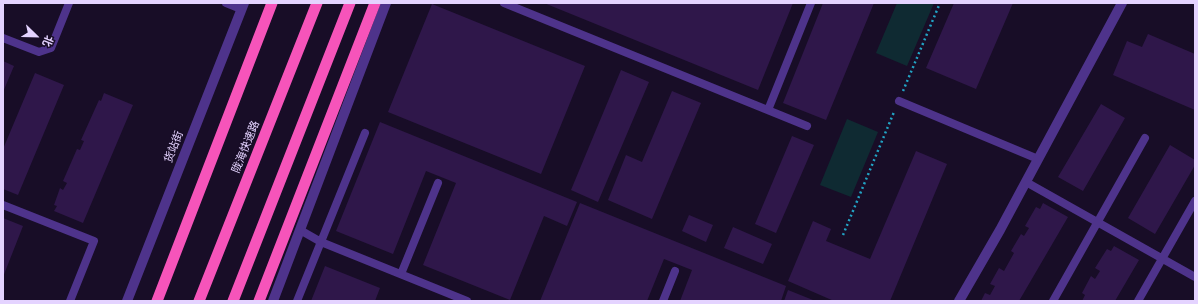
<!DOCTYPE html>
<html>
<head>
<meta charset="utf-8">
<style>
	body { margin:0 }
	#map { position:relative; width:1198px; height:304px; overflow:hidden; background:#180d27; font-family:Karla,"Noto Sans SC",sans-serif }
	canvas { display:block }
	.frame { position:absolute; inset:0; border:4px solid #e4d3ff; pointer-events:none }
	.north { position:absolute; left:16px; top:16px; width:40px; height:40px; -webkit-text-stroke:3px #180d27; paint-order:stroke; rotate:113deg; font-size:11px; font-weight:700; line-height:16px; text-align:center; color:#e4d3ff }
	.north::after { content:''; display:block; margin:auto; width:14px; height:18px; background:#e4d3ff; clip-path:polygon(50% 0,100% 100%,50% 72%,0 100%) }
</style>
</head>
<body>
<div id="map">
<canvas width="1198" height="304"></canvas>
<div class="frame"></div>
<div class="north">北</div>
</div>
<script>
const ctx = document.querySelector('canvas').getContext('2d');
ctx.lineJoin = 'round';
function fillPath(path, color) {
  ctx.fillStyle = color;
  ctx.fill(path, 'evenodd');
}
function shape(rows) {
  const path = new Path2D();
  for (const r of rows) {
    path.moveTo(r[0], r[1]);
    for (let i = 2; i < r.length; i += 2) path.lineTo(r[i], r[i + 1]);
  }
  return path;
}
function stroke(path, color, width, dash) {
  ctx.strokeStyle = color;
  ctx.lineWidth = width;
  ctx.lineCap = dash ? 'butt' : 'round';
  ctx.setLineDash(dash || []);
  ctx.stroke(path);
}
function drawText(font, color, halo, rows, align = 'center') {
  ctx.font = font + ' Karla,"Noto Sans SC",sans-serif';
  ctx.lineWidth = 3;
  ctx.setLineDash([]);
  ctx.textBaseline = 'middle';
  ctx.strokeStyle = halo;
  ctx.fillStyle = color;
  for (const [text, x, y, turn = 0] of rows) {
    ctx.save();
    ctx.translate(x, y);
    ctx.rotate((+turn || 0) * Math.PI / 180);
    ctx.textAlign = isNaN(turn) ? turn : align;
    if (halo) ctx.strokeText(text, 0, 0);
    ctx.fillText(text, 0, 0);
    ctx.restore();
  }
}
const green = shape([
	[897,3,934,3,907,66,876,53],
	[847,119,878,132,851,197,820,185]
]);
const building = shape([
	[544,3,793,3,758,90],
	[823,3,874,3,826,120,783,103],
	[954,3,1013,3,976,89,926,68],
	[432,4,585,66,541,174,388,112],
	[1148,34,1195,54,1195,110,1113,75,1127,41,1142,47],
	[3,61,14,66,3,92],
	[621,70,649,82,598,202,571,190],
	[35,73,64,85,18,195,3,189,3,149],
	[672,91,701,103,652,219,608,200,626,155,642,162],
	[104,93,133,105,83,223,54,211,57,206,54,205,60,188,63,190,67,183,63,181,77,149,80,150,84,141,81,140,99,100,101,101],
	[1101,104,1125,118,1083,191,1058,177],
	[380,122,577,202,567,226,544,216,510,300,423,265,456,183,426,171,393,254,336,231],
	[792,136,814,145,776,233,755,224],
	[1170,145,1195,160,1195,165,1155,234,1128,218],
	[916,151,947,164,890,301,834,301,788,281,813,221,831,229,826,241,870,259],
	[580,203,786,286,781,301,680,301,692,270,664,259,647,301,540,301],
	[1043,203,1068,217,1019,301,981,301,985,293,990,295,995,286,990,284,999,268,1004,271,1014,253,1011,251,1021,234,1024,236,1029,228,1025,226,1036,207,1040,209],
	[689,215,713,225,706,242,682,231],
	[3,218,23,226,3,277],
	[733,227,772,244,763,264,724,248],
	[1114,246,1139,260,1115,301,1082,301,1085,295,1082,293,1091,276,1095,279,1100,271,1095,268,1107,249,1111,251],
	[325,266,380,288,375,301,311,301],
	[788,290,813,300,816,301,784,301]
]);
const path = shape([
	[903,91,940,3],
	[843,235,894,112]
]);
const service = shape([
	[226,3,241,9],
	[504,3,807,126],
	[3,38,39,52,51,48,69,3],
	[899,101,1038,159],
	[768,110,811,3],
	[1026,182,1195,277],
	[3,205,94,241,70,301],
	[300,230,321,242,467,301],
	[401,274,438,183],
	[297,301,365,133],
	[663,301,675,271],
	[1053,301,1145,138],
	[1138,301,1195,201]
]);
const minor = shape([
	[959,301,1000,230,1122,3]
]);
const tertiary = shape([
	[127,301,244,3],
	[273,301,386,3]
]);
const trunk = shape([
	[157,301,272,3],
	[199,301,317,3],
	[233,301,350,3],
	[259,301,375,3]
]);
const streetNames = [
	["货站街",174,147,-69],
	["陇海快速路",246,147,-68]
];
fillPath(green, '#0f2a32');
fillPath(building, '#2f174a');
stroke(path, '#22a3c4', 2.5, [2, 3]);
stroke(service, '#4e338b', 8);
stroke(minor, '#4e338b', 10);
stroke(tertiary, '#4e338b', 10);
stroke(trunk, '#f654ba', 11);
drawText('11px', '#e4d3ff', '#180d27', streetNames);
</script>
</body>
</html>
